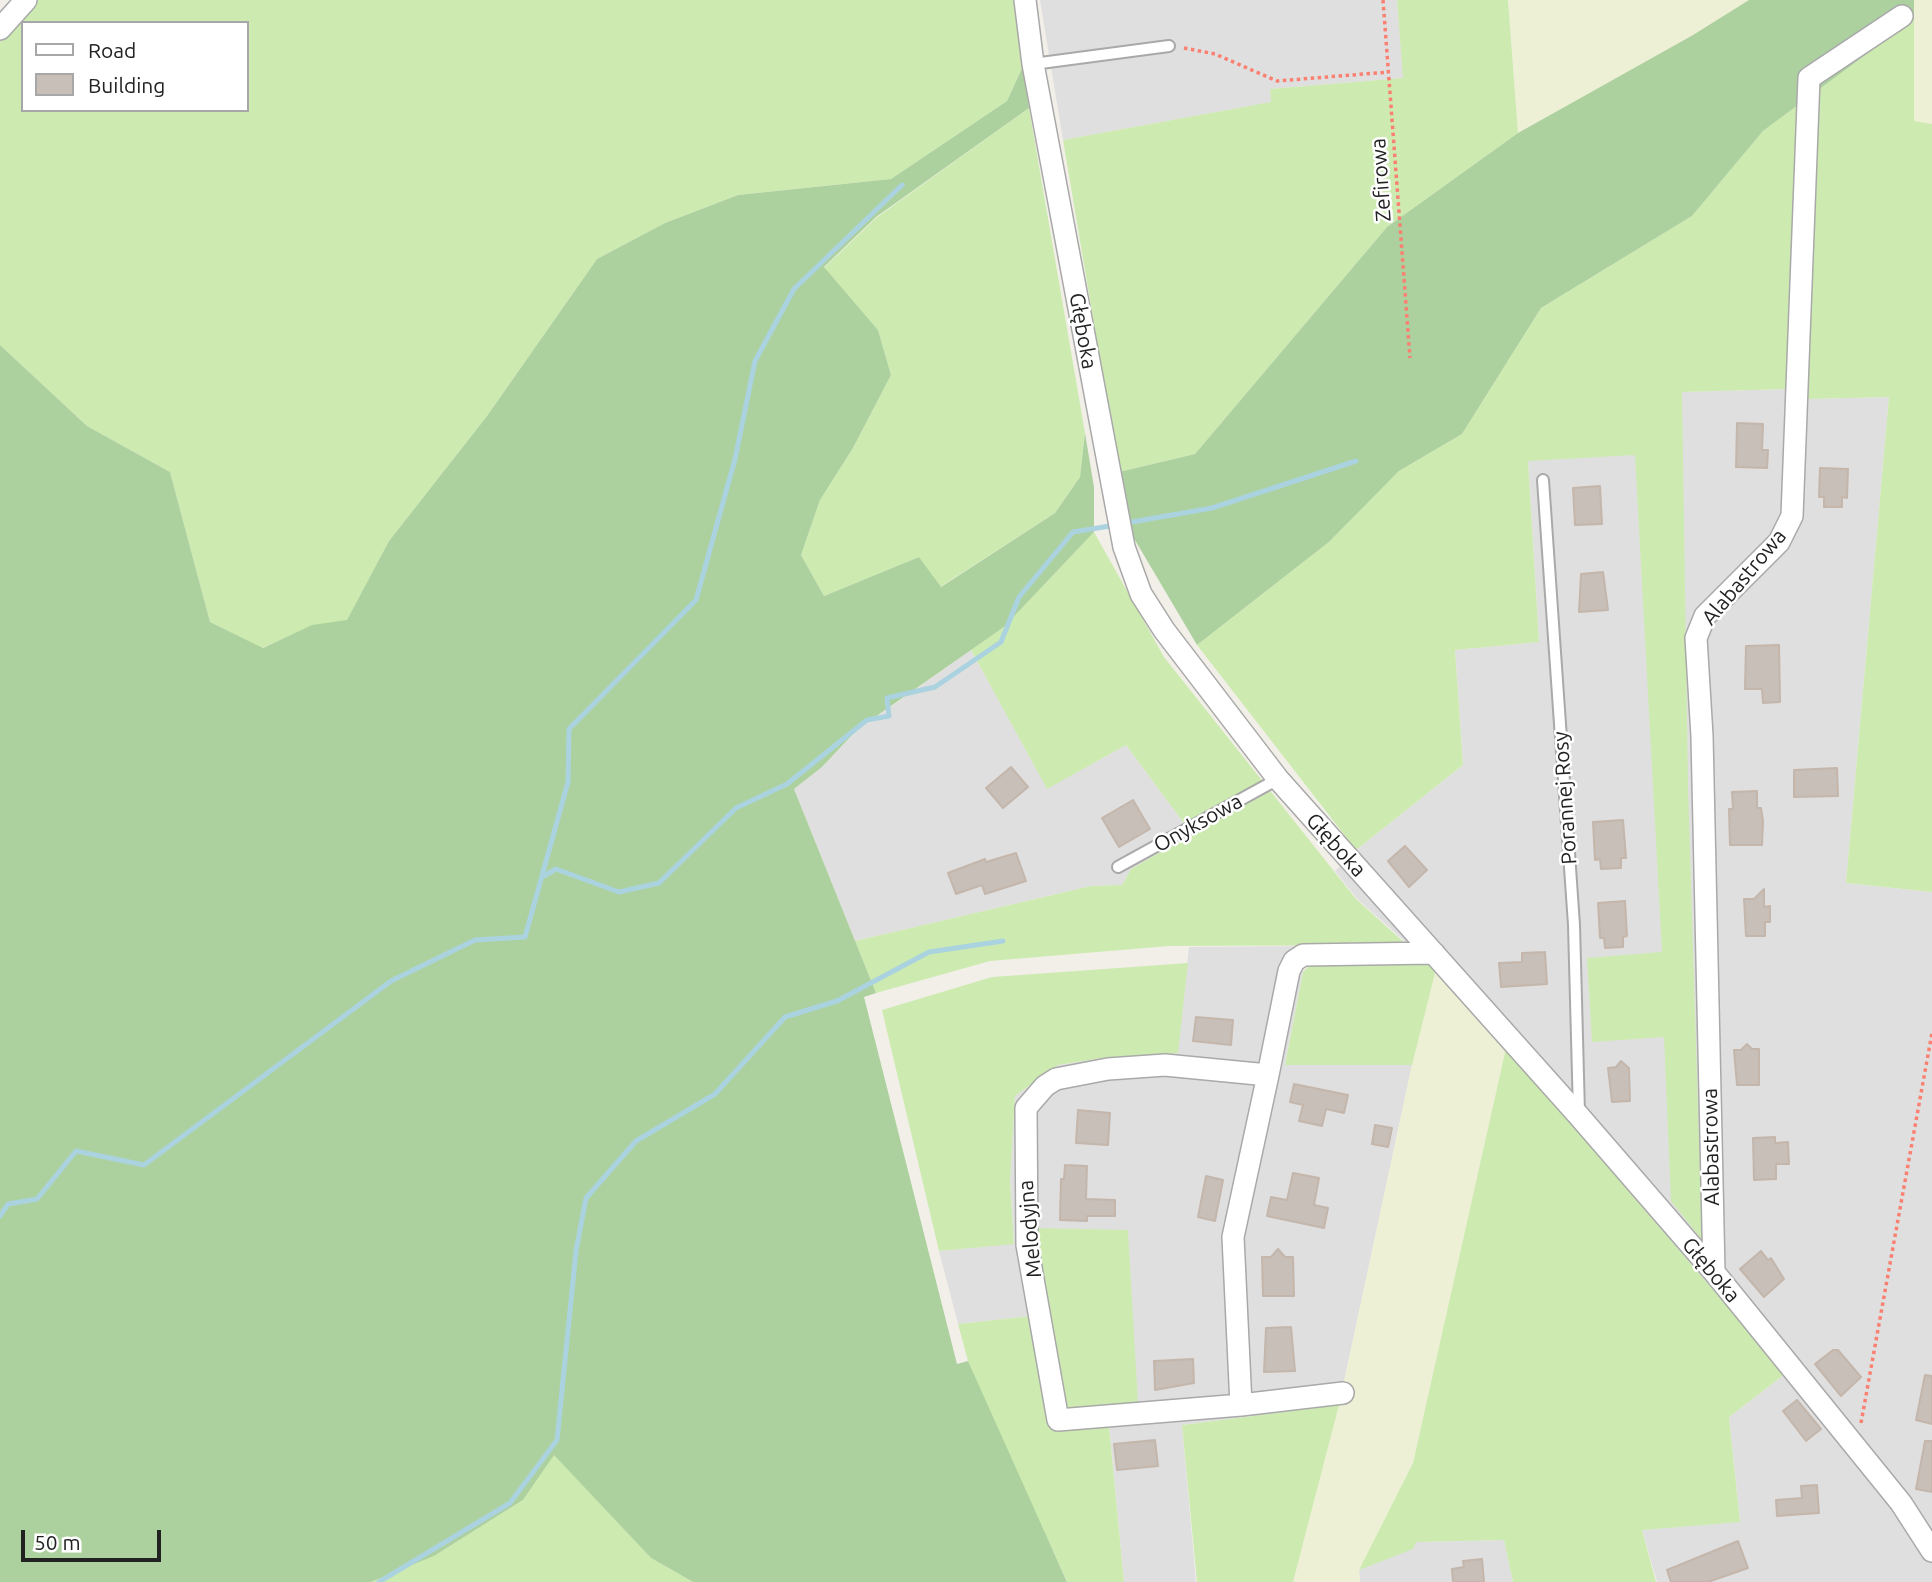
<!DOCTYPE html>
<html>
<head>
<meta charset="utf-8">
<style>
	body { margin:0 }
	#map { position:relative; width:1932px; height:1582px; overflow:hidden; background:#f2efe9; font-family:Ubuntu,sans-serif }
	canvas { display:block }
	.legend { position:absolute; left:21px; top:21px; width:228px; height:91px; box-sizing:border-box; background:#fff; border:2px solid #a7a7a7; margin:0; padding:9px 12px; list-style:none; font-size:21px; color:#222 }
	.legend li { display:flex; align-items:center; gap:14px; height:35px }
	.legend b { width:35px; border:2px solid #a7a7a7 }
	.scale { position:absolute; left:21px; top:1530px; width:140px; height:32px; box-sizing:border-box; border:4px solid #222; border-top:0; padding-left:9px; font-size:21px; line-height:24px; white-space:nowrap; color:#222; -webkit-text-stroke:5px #fff; paint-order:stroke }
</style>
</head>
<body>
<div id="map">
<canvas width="1932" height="1582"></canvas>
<ul class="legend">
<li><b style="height:9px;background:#fff"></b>Road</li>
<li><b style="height:19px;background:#c7bfb8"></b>Building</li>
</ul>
<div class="scale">50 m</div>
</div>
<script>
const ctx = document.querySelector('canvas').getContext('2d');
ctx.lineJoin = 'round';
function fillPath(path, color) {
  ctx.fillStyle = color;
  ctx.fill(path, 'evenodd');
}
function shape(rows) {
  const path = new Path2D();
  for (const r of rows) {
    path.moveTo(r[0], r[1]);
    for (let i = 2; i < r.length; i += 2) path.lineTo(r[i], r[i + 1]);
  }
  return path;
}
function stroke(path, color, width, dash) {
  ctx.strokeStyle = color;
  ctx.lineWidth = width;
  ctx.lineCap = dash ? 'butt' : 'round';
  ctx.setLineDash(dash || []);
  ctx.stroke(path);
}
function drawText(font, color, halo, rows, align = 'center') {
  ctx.font = font + ' Ubuntu,sans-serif';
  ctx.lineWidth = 5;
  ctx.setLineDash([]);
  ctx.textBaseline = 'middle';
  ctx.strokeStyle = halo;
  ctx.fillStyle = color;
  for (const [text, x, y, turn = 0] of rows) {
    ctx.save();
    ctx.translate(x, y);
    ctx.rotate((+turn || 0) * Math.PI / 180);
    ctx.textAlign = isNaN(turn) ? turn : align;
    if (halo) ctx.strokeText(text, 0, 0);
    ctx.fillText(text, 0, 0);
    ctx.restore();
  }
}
const residential = shape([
	[1040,0,1397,0,1404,78,1270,89,1272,102,1063,140],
	[1786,389,1808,399,1889,397,1846,883,1932,892,1932,1582,1657,1582,1642,1530,1740,1521,1729,1417,1785,1374,1436,969,1357,899,1335,871,1356,850,1463,765,1455,650,1539,642,1528,461,1682,392],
	[971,650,1047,788,1126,745,1192,834,1131,869,1122,885,1091,886,855,941,794,789,822,767,858,730],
	[1308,946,1285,1065,1412,1065,1339,1405,1182,1425,1196,1582,1124,1582,1107,1404,1137,1404,1050,1314,958,1324,939,1251,1014,1243,1010,1181,1015,1096,1058,1065,1102,1058,1177,1053,1189,947],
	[1504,1540,1513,1582,1360,1582,1359,1570,1416,1542]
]);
const farmland = shape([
	[1508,0,1749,0,1693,35,1518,133],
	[1914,0,1932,0,1932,124,1914,122],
	[1436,969,1506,1048,1413,1463,1359,1570,1360,1582,1293,1582,1339,1405,1412,1065]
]);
const grass = shape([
	[38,0,1013,0,1023,66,1007,101,891,179,738,195,665,223,597,259,487,416,389,541,347,621,312,626,262,648,210,622,170,472,87,426,0,345,0,42],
	[23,23,247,23,247,110,23,110],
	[1397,0,1508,0,1518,133,1387,227,1195,454,1119,472,1063,140,1271,102,1270,89,1403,78],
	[1914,19,1914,121,1932,124,1932,892,1846,883,1889,397,1808,399,1786,389,1682,392,1688,786,1702,1240,1671,1201,1664,1037,1592,1042,1587,958,1662,952,1635,455,1528,461,1539,642,1455,650,1463,765,1356,850,1197,645,1329,542,1399,471,1462,434,1541,308,1692,216,1763,131],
	[1029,108,1085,433,1080,477,1055,513,940,587,919,557,824,596,801,555,820,500,853,448,891,375,878,330,824,268,876,218],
	[1094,532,1164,657,1356,899,1407,945,1169,946,990,961,876,993,855,941,1091,886,1122,885,1131,869,1192,834,1126,745,1047,789,971,650,1004,627],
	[1188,963,1178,1053,1102,1058,1058,1065,1015,1096,1010,1181,1014,1244,939,1251,882,1010,992,977],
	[1311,964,1431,965,1436,969,1412,1065,1285,1065,1303,972],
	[1506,1048,1785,1374,1729,1417,1740,1522,1642,1530,1656,1582,1513,1582,1504,1540,1416,1542,1413,1549,1359,1570,1413,1463],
	[1035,1228,1128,1230,1138,1404,1107,1405,1124,1582,1064,1582,1067,1581,989,1413,968,1361,958,1324,1050,1314],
	[1339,1405,1293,1582,1197,1582,1182,1425],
	[554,1454,651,1558,693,1582,371,1582,434,1556,523,1500]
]);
const forest = shape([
	[1749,0,1914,0,1914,19,1763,131,1692,216,1541,308,1462,434,1399,471,1329,542,1197,645,1129,530,1119,472,1195,454,1387,227,1518,133,1693,35],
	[1023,66,1029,108,876,217,824,267,878,330,891,375,853,448,820,500,801,555,824,596,919,557,941,587,1055,513,1080,477,1085,433,1094,487,1094,532,1004,627,858,729,822,767,794,789,876,993,864,997,957,1364,968,1361,1067,1582,693,1582,651,1558,554,1455,523,1500,434,1556,371,1582,0,1582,0,345,87,426,170,472,210,622,263,648,312,625,347,620,389,541,487,416,597,259,665,223,738,195,891,179,1007,101]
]);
const stream = shape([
	[1126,523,1212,508,1356,461],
	[542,877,556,869,619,892,659,883,736,808,787,784,867,720,889,716,887,698,935,687,1001,642,1019,597,1073,532,1116,525],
	[0,1216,8,1204,37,1199,76,1151,144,1165,391,981,475,940,525,937,568,782,569,729,696,600,735,459,755,361,794,289,902,185],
	[379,1582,510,1503,557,1440,576,1251,586,1198,636,1141,715,1094,785,1017,837,1001,929,952,1003,941]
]);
const building = shape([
	[1737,423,1763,424,1762,450,1768,450,1767,468,1736,467,1737,423],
	[1820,468,1848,469,1847,498,1842,497,1842,507,1824,507,1824,497,1819,497,1820,468],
	[1600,486,1602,524,1575,525,1573,488,1600,486],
	[1603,572,1608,610,1579,612,1581,574,1603,572],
	[1779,645,1780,702,1763,703,1762,689,1745,689,1746,646,1779,645],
	[1011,767,1028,787,1003,808,986,788,1011,767],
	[1837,768,1838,796,1794,797,1794,770,1837,768],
	[1757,791,1757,808,1761,808,1763,821,1762,845,1730,845,1729,809,1733,809,1732,792,1757,791],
	[1133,800,1150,829,1119,847,1102,818,1133,800],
	[1623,820,1626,858,1621,858,1621,868,1601,869,1600,859,1595,860,1593,822,1623,820],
	[1405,846,1427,870,1409,887,1388,861,1405,846],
	[1016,853,1026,881,985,894,982,885,956,894,948,873,985,859,986,862,1016,853],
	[1764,889,1764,907,1770,906,1770,922,1765,922,1765,936,1746,936,1744,899,1754,899,1764,889],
	[1625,901,1627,936,1623,937,1623,947,1605,948,1604,938,1600,938,1598,903,1625,901],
	[1545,952,1547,984,1501,987,1499,963,1522,962,1522,953,1545,952],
	[1196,1017,1233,1020,1231,1045,1193,1041,1196,1017],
	[1747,1044,1752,1049,1759,1049,1759,1085,1737,1085,1734,1050,1741,1050,1747,1044],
	[1621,1061,1629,1068,1630,1101,1612,1102,1608,1068,1616,1067,1621,1061],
	[1294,1084,1348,1095,1344,1113,1326,1109,1322,1126,1299,1121,1303,1105,1290,1102,1294,1084],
	[1078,1110,1110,1113,1108,1145,1076,1143,1078,1110],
	[1375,1125,1392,1128,1388,1147,1372,1144,1375,1125],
	[1775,1137,1775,1143,1788,1142,1789,1164,1776,1164,1776,1179,1754,1180,1753,1138,1775,1137],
	[1065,1165,1087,1166,1086,1199,1115,1200,1115,1216,1087,1216,1087,1221,1060,1220,1061,1179,1064,1179,1065,1165],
	[1293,1173,1319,1178,1314,1205,1328,1208,1324,1228,1267,1216,1271,1197,1287,1200,1293,1173],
	[1206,1176,1223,1180,1215,1221,1198,1217,1206,1176],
	[1278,1249,1285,1257,1293,1257,1294,1296,1263,1296,1262,1257,1271,1257,1278,1249],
	[1761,1251,1768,1260,1771,1258,1784,1279,1764,1297,1740,1269,1761,1251],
	[1291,1327,1295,1371,1264,1372,1266,1328,1291,1327],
	[1833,1350,1838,1350,1861,1377,1841,1396,1815,1364,1833,1350],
	[1193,1359,1194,1383,1155,1390,1154,1361,1193,1359],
	[1925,1375,1932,1376,1932,1424,1916,1420,1925,1375],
	[1797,1400,1821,1429,1806,1441,1783,1411,1797,1400],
	[1155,1440,1158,1466,1117,1470,1114,1444,1155,1440],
	[1925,1441,1932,1441,1932,1492,1916,1489,1925,1441],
	[1817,1485,1819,1513,1777,1516,1776,1500,1802,1498,1801,1486,1817,1485],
	[1738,1541,1748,1568,1708,1582,1671,1582,1667,1570,1738,1541],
	[1482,1559,1484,1582,1453,1582,1452,1569,1464,1567,1463,1561,1482,1559]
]);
const path = shape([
	[1383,0,1410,358],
	[1184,48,1215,54,1277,81,1389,72],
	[1861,1423,1932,1033]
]);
const lane = shape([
	[1033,64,1169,46],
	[1543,480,1574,925,1579,1113],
	[1118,867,1278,779]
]);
const street = shape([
	[1025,0,1033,64,1124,547,1141,594,1164,630,1278,779,1579,1116,1714,1272,1901,1503,1932,1551],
	[0,29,26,0],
	[1268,1075,1165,1065,1108,1069,1056,1079,1045,1086,1026,1108,1027,1245,1058,1420,1241,1405,1233,1237,1268,1075,1289,971,1294,961,1303,955,1434,953],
	[1714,1272,1702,736,1696,638,1705,616,1779,542,1792,516,1809,78,1902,16],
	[1241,1405,1343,1393]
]);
const streetNames = [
	["Zefirowa",1381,180,-94],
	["Głęboka",1083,331,80],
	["Alabastrowa",1744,577,-50],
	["Porannej Rosy",1565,798,-94],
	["Onyksowa",1198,823,-29],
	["Głęboka",1336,845,48],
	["Alabastrowa",1711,1147,-91],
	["Melodyjna",1030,1229,-95],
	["Głęboka",1711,1270,50]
];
fillPath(residential, '#e0dfdf');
fillPath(farmland, '#eef0d5');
fillPath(grass, '#cdebb0');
fillPath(forest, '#add19e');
stroke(stream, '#aad3df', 5);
fillPath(building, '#c7bfb8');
stroke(building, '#c4b6ab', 2);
stroke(lane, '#a9a9a9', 14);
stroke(street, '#a9a9a9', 24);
stroke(path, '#fa8072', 3.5, [3.5, 3.5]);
stroke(lane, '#fff', 10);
stroke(street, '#fff', 21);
drawText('21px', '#222', '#fff', streetNames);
</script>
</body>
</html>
